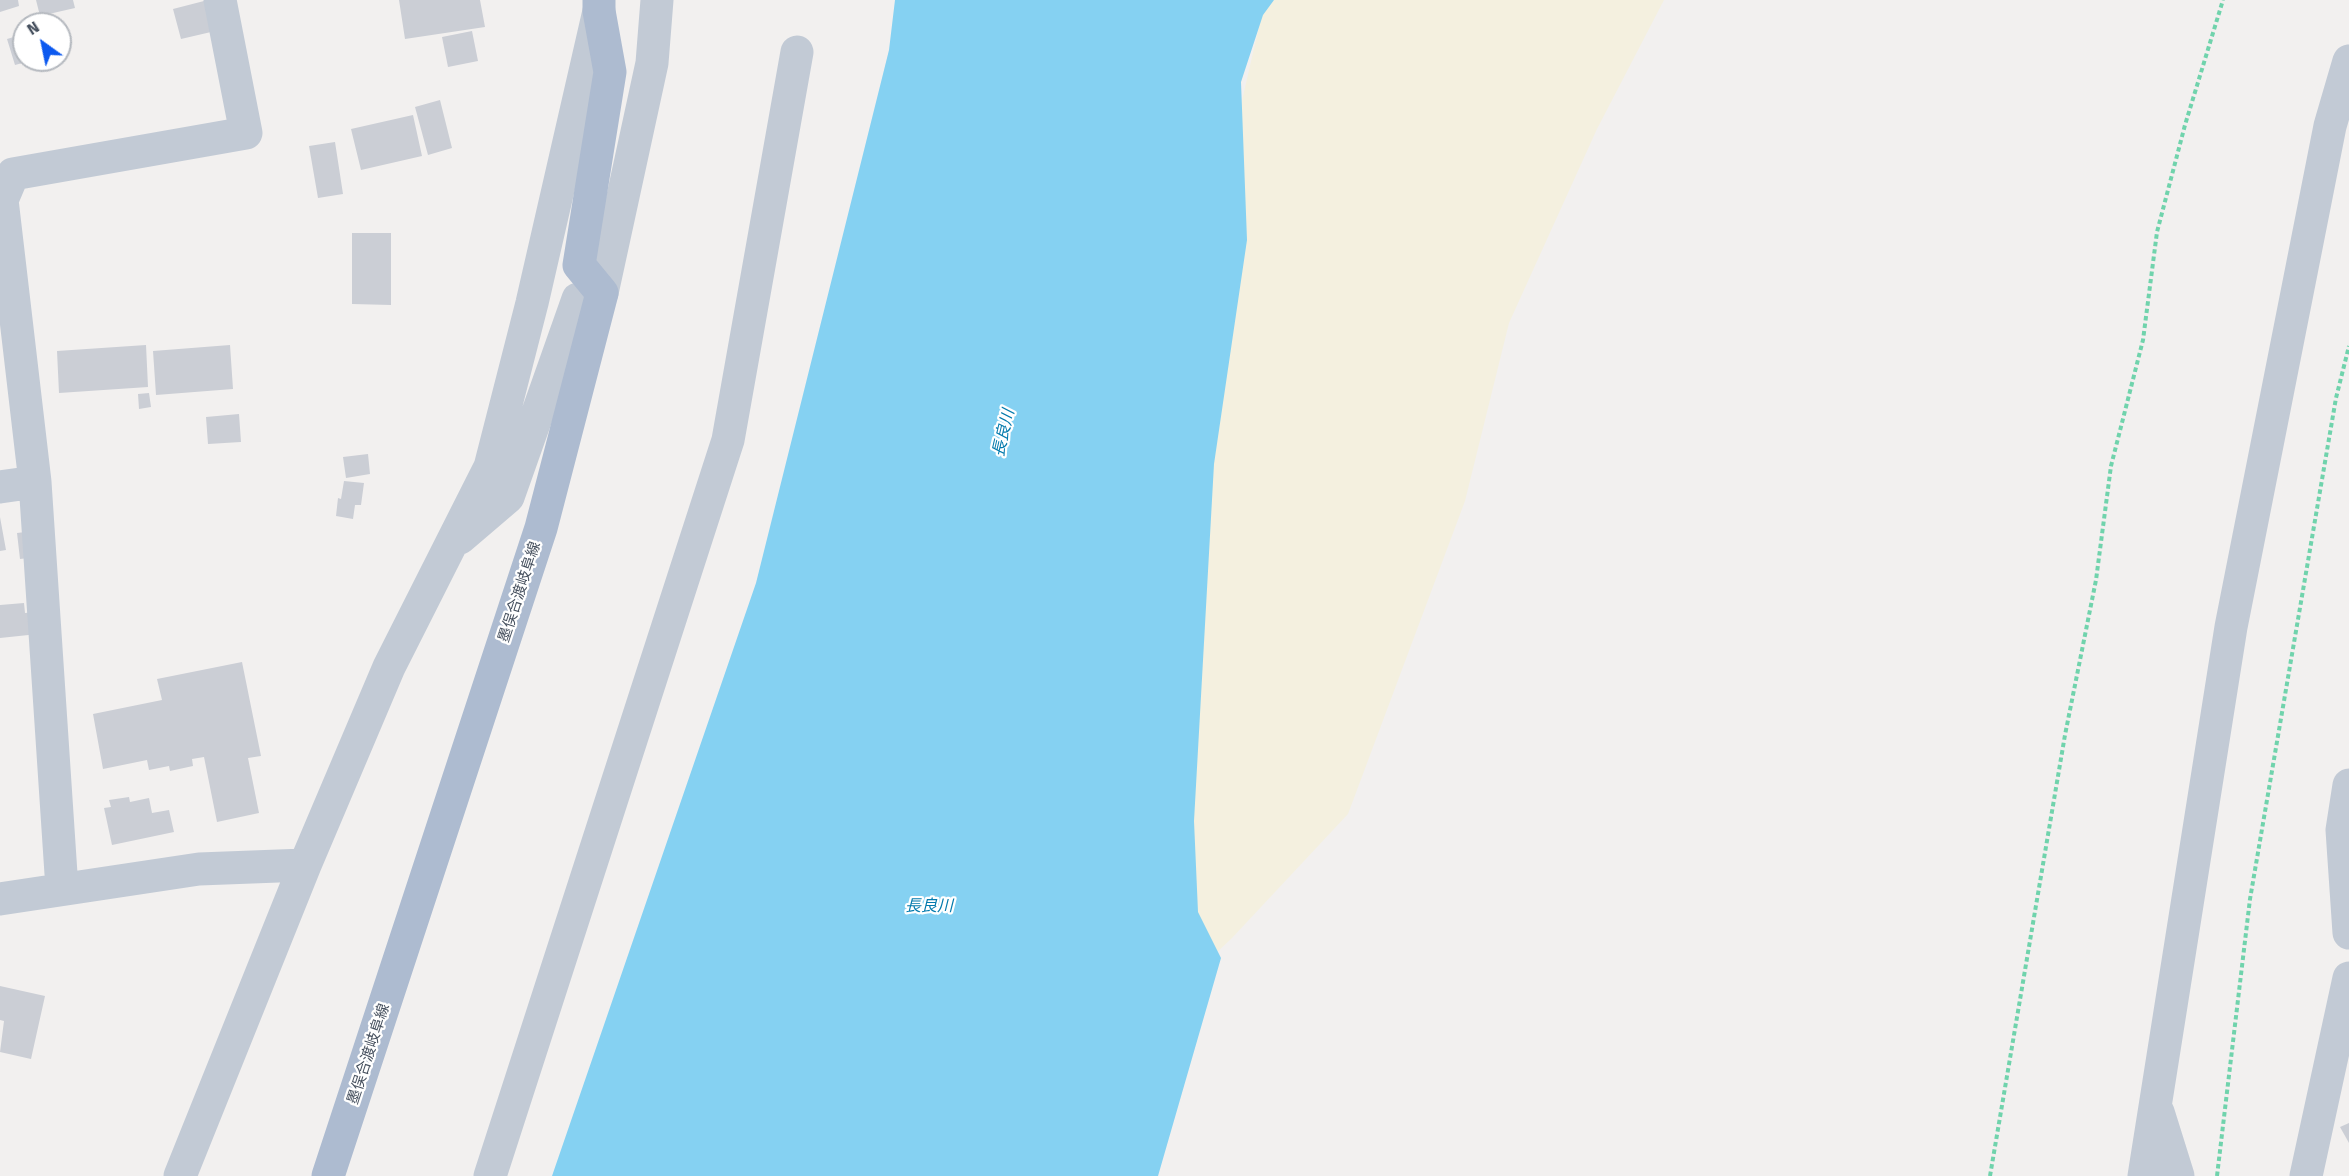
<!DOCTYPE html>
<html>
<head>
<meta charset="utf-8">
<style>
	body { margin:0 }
	#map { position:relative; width:2349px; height:1176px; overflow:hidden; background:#f2f0ef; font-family:"Fira Sans",sans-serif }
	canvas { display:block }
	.north { position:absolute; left:12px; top:12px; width:60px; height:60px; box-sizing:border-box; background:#fff; border:2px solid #b5b9bf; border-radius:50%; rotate:327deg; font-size:16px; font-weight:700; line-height:24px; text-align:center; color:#46505e }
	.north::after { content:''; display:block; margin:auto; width:21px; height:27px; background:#0c59ef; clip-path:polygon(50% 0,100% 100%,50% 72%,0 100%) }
</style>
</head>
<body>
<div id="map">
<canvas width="2349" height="1176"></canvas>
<div class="north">N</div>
</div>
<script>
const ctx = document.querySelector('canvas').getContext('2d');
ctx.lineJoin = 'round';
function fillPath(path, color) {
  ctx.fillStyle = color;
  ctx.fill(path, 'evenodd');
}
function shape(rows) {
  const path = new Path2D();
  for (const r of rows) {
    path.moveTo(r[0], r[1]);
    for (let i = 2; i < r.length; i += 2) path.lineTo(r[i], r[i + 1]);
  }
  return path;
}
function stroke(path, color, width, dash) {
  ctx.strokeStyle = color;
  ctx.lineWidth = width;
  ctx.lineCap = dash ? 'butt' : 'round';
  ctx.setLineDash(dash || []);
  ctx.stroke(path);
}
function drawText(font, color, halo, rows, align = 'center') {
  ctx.font = font + ' "Fira Sans","Noto Sans JP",sans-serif';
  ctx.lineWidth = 4.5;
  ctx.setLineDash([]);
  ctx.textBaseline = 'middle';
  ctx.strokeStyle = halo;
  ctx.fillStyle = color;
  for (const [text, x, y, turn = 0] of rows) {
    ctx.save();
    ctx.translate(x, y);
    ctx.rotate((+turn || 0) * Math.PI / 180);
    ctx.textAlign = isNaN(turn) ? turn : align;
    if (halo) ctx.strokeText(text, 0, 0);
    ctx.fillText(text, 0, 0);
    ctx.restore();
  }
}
const sand = shape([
	[1268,0,1664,0,1597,129,1509,323,1465,501,1348,814,1232,938,1213,956,1191,939,1183,835,1238,118,1264,5]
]);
const water = shape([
	[895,0,1274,0,1263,15,1241,82,1247,240,1214,464,1194,821,1198,912,1221,958,1158,1176,552,1176,756,583,889,50]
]);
const building = shape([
	[0,0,18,0,19,6,0,12],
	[36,0,73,0,75,8,40,16],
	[399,0,480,0,485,27,405,39],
	[204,1,211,32,181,39,173,9],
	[35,15,38,24,26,24,24,18],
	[472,31,478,61,448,67,442,37],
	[24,34,24,60,30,61,15,65,7,39],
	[440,100,452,148,428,155,415,107],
	[413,115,422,156,361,170,351,129],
	[335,142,343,194,318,198,309,146],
	[352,233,391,233,391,305,352,304],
	[146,345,148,387,59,393,57,351],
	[230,345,233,389,156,395,153,351],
	[149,393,151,407,139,409,138,394],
	[239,414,241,442,208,444,206,417],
	[368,454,370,474,346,478,343,457],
	[344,481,364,483,361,505,355,505,353,519,336,516,338,498,341,499],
	[0,517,6,550,0,551],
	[42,530,45,556,20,559,17,533],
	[24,603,25,613,36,612,38,634,0,638,0,605],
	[242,662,261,756,248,758,259,813,217,822,204,757,192,759,193,766,170,771,169,766,149,770,147,760,103,769,93,714,162,700,157,679],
	[129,797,130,802,149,798,152,813,169,810,174,832,112,845,104,808,111,807,109,800],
	[0,986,45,996,31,1059,0,1052,4,1021,0,1020],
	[2349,1123,2349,1143,2340,1127]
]);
const path = shape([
	[1990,1176,2065,735,2096,580,2111,466,2143,340,2157,232,2185,125,2223,0],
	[2217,1176,2250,899,2336,398,2349,346]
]);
const minor = shape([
	[0,487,35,482],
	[460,538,508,497,578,299,602,293,652,63,657,0],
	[2349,785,2342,830,2349,933],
	[62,889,35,482,2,200,13,174,246,133,220,0],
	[0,899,199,869,305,865],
	[2158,1112,2178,1176],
	[180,1176,305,865,389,667,490,467,532,303,599,11],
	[490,1176,728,440,797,52],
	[2144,1176,2231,627,2330,126,2349,61],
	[2306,1176,2349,978]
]);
const major = shape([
	[328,1176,541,528,602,293,579,265,610,72,599,11,599,0]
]);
const streetNames = [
	["墨俣合渡岐阜線",520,592,-72],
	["墨俣合渡岐阜線",369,1054,-72]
];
const waterNames = [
	["長良川",1004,433,-77],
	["長良川",929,907]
];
fillPath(sand, '#f4f0df');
fillPath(water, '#85d1f2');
fillPath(building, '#cbced5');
stroke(path, '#70d3ac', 4, [4.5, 3]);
stroke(minor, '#c2cad5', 33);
stroke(major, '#adbbd0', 33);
drawText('15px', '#46505e', '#fff', streetNames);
drawText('italic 16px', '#037aad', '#fff', waterNames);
</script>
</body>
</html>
